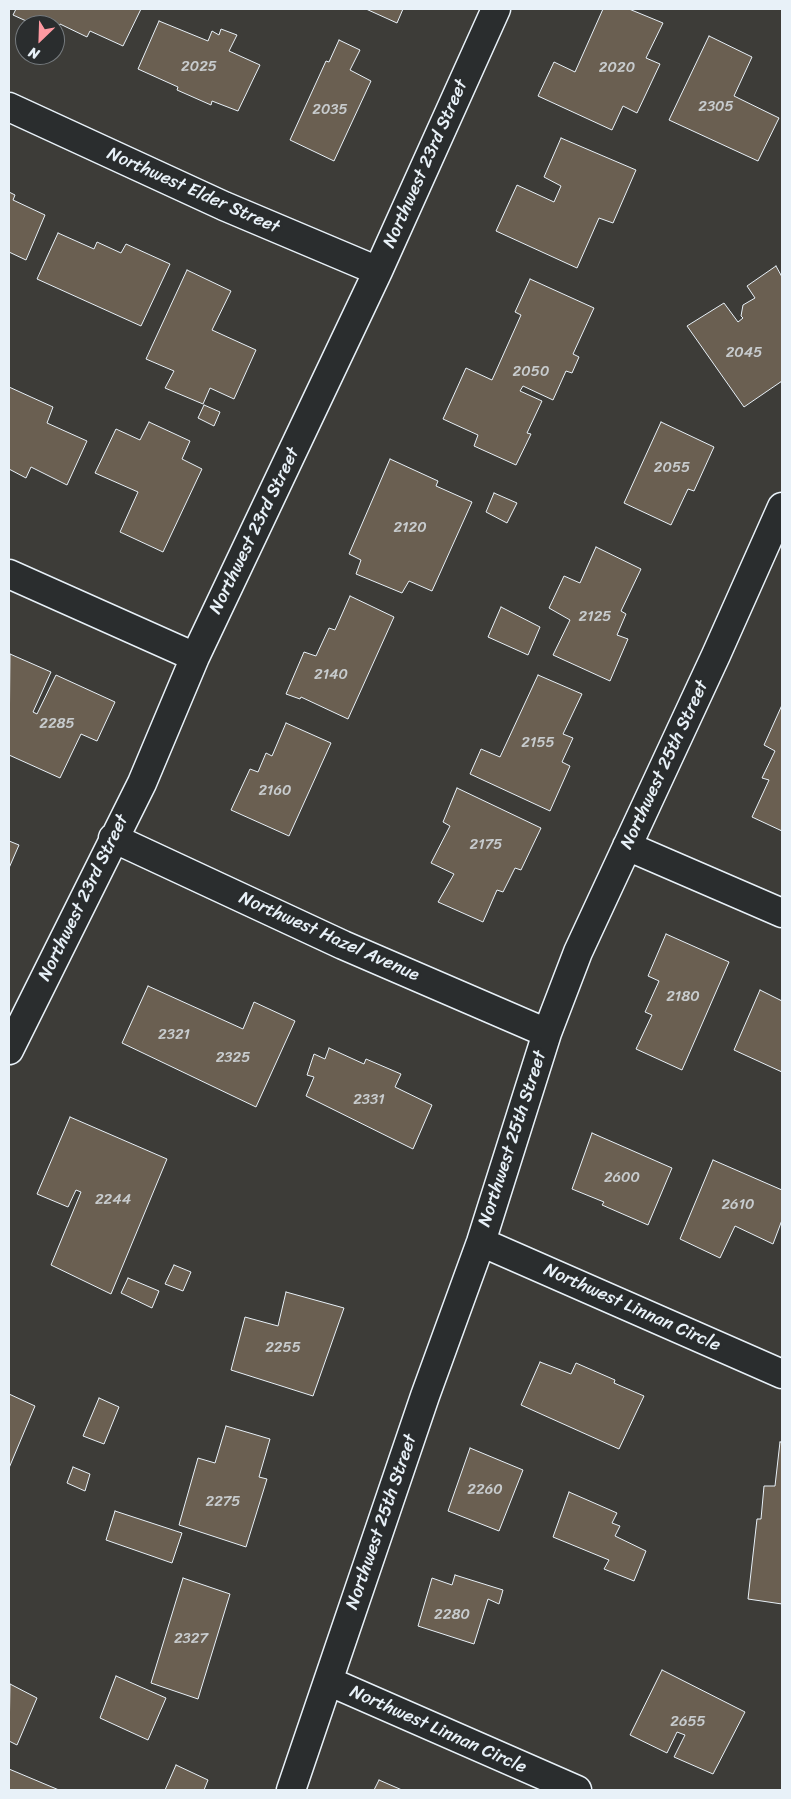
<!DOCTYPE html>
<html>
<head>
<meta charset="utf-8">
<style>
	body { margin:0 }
	#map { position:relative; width:791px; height:1799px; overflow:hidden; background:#3d3c38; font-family:Sriracha,sans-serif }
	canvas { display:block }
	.frame { position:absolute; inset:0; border:10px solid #e8f1f8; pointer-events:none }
	.north { position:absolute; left:15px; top:15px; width:50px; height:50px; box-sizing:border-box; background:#2a2d2e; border:1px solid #767b7f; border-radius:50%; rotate:204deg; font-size:14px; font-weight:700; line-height:20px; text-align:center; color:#e8f1f8 }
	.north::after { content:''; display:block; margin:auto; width:18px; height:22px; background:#ff9aa2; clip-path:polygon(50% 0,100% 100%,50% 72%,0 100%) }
</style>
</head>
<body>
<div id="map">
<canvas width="791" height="1799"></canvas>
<div class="frame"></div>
<div class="north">N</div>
</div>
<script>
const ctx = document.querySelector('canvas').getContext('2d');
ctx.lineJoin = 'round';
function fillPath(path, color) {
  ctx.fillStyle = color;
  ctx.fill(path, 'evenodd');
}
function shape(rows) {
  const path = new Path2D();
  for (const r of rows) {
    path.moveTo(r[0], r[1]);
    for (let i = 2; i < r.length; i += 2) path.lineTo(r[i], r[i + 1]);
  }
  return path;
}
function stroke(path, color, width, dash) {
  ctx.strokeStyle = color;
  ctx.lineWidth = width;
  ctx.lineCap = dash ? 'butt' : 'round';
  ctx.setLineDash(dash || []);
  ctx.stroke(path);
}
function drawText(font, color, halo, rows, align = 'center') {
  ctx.font = font + ' Sriracha,sans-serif';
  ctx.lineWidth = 5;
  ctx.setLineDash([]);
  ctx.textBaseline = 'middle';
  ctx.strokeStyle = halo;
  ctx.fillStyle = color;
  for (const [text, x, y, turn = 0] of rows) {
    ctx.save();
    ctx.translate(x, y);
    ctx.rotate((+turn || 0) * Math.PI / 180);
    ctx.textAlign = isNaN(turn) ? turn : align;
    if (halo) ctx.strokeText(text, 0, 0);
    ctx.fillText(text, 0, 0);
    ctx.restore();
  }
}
const building = shape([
	[16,9,141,9,123,46,90,31,87,37,60,24,55,32,55,25,35,25,13,15,16,9],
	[366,9,403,9,397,23,366,9],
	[603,9,629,9,663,23,646,58,660,64,637,113,623,106,612,130,538,96,554,62,575,72,603,9],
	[159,21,208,41,212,31,219,35,221,29,237,35,229,51,260,65,238,111,212,101,211,105,177,90,178,87,138,69,159,21],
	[709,36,752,57,734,96,779,118,758,161,669,120,709,36],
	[339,40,360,50,350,70,371,81,334,161,290,140,326,61,329,62,339,40],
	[561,138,636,170,613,223,599,218,577,268,496,231,517,185,554,202,561,186,544,177,561,138],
	[9,192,15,195,13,200,45,215,26,260,9,252,9,192],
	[58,233,94,249,97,242,121,253,126,244,170,264,141,326,37,279,58,233],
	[776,266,782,277,782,381,744,407,687,326,724,303,738,322,743,318,741,316,743,305,755,298,747,286,776,266],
	[187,270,231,291,212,330,256,350,234,399,210,388,203,404,165,388,174,371,146,359,187,270],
	[530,279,594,308,573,354,579,357,572,373,566,371,553,400,523,386,520,391,542,401,527,433,531,434,516,465,474,446,478,435,443,419,466,368,492,380,521,315,515,312,530,279],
	[9,387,53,407,47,423,87,441,67,485,31,467,26,478,9,469,9,387],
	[204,405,220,412,214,426,198,418,204,405],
	[149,422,190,441,182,459,202,469,163,552,120,532,138,492,95,473,116,429,140,440,149,422],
	[661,422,714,447,694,491,688,489,671,525,624,503,661,422],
	[390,459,438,481,436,486,472,502,432,591,409,581,402,593,356,574,361,560,349,554,390,459],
	[494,493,517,503,507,523,486,512,494,493],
	[596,547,641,569,621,611,626,614,617,635,628,639,610,681,553,655,570,620,549,608,564,576,580,583,596,547],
	[350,596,394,617,348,719,301,697,300,699,286,694,304,652,316,656,329,628,335,630,350,596],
	[501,607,540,627,528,655,488,637,501,607],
	[10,654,51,672,33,712,37,714,56,675,115,702,97,741,81,734,60,778,9,755,10,654],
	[538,675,582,694,563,734,573,738,562,762,570,766,550,811,470,774,481,749,500,757,538,675],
	[782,705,782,831,752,817,769,780,762,778,775,751,764,745,782,705],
	[286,723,331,743,289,836,231,810,250,769,258,772,266,753,272,756,286,723],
	[457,788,541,828,521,870,515,868,503,892,497,890,483,922,438,902,454,874,431,863,450,826,443,822,457,788],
	[9,841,19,845,9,868,9,841],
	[666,934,729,962,682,1070,636,1049,652,1015,645,1012,659,981,648,976,666,934],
	[148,986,243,1029,254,1002,295,1021,256,1107,122,1043,148,986],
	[760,990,782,1001,782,1072,734,1050,760,990],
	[329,1048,364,1064,366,1059,401,1074,395,1087,432,1105,413,1149,306,1096,314,1077,307,1075,314,1054,325,1059,329,1048],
	[70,1117,167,1159,111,1294,51,1265,81,1192,76,1190,68,1207,37,1194,70,1117],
	[592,1133,672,1168,648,1225,602,1205,604,1202,572,1189,592,1133],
	[713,1160,782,1190,782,1220,773,1244,735,1226,720,1258,680,1239,713,1160],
	[174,1265,191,1272,183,1291,165,1284,174,1265],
	[128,1278,159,1291,152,1308,121,1293,128,1278],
	[286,1292,344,1308,313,1396,231,1370,245,1317,278,1326,286,1292],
	[540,1362,571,1374,576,1363,615,1380,614,1383,644,1396,619,1449,521,1405,540,1362],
	[9,1394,35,1406,9,1468,9,1394],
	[99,1398,119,1407,104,1444,83,1436,99,1398],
	[226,1426,270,1439,259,1477,267,1479,246,1547,179,1525,198,1458,215,1463,226,1426],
	[780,1442,782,1442,782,1604,748,1599,757,1519,761,1519,764,1486,775,1486,780,1442],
	[470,1448,523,1470,499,1531,448,1511,470,1448],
	[73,1467,90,1474,85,1491,67,1483,73,1467],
	[569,1492,617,1513,612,1523,620,1526,615,1536,646,1551,634,1581,604,1569,609,1560,553,1537,569,1492],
	[115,1511,182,1533,172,1563,106,1540,115,1511],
	[455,1575,503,1590,499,1604,488,1599,474,1644,418,1626,432,1578,452,1585,455,1575],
	[183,1578,230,1594,198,1699,151,1683,183,1578],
	[662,1670,745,1712,713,1774,674,1757,685,1735,677,1732,667,1753,630,1735,662,1670],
	[116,1676,166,1698,148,1740,100,1718,116,1676],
	[10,1684,37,1698,17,1745,9,1741,10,1684],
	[176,1765,208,1780,204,1790,165,1790,176,1765],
	[9,1769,59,1790,9,1790,9,1769],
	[379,1780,402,1790,374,1790,379,1780]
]);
const street = shape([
	[9,107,224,206,378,271],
	[9,574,195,657],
	[113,838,343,945,547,1033],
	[627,846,782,913],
	[9,1050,142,783,195,657,378,271,496,9],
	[481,1242,782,1374],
	[328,1681,577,1790],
	[291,1790,425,1396,481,1242,547,1033,578,952,716,655,782,507]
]);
const numberNames = [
	["2025",199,67],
	["2020",617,68],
	["2305",716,107],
	["2035",330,110],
	["2045",744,353],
	["2050",531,372],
	["2055",672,468],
	["2120",410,528],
	["2125",595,617],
	["2140",331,675],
	["2285",57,724],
	["2155",538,743],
	["2160",275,791],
	["2175",486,845],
	["2180",683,997],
	["2321",174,1035],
	["2325",233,1058],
	["2331",369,1100],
	["2600",622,1178],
	["2244",113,1200],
	["2610",738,1205],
	["2255",283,1348],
	["2260",485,1490],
	["2275",223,1502],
	["2280",452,1615],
	["2327",191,1639],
	["2655",688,1722]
];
const streetNames = [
	["Northwest 23rd Street",426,164,-66],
	["Northwest Elder Street",193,191,24],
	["Northwest 23rd Street",255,531,-64],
	["Northwest 25th Street",665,765,-65],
	["Northwest 23rd Street",84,898,-64],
	["Northwest Hazel Avenue",329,937,24],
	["Northwest 25th Street",513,1139,-72],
	["Northwest Linnan Circle",632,1308,24],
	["Northwest 25th Street",382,1522,-71],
	["Northwest Linnan Circle",438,1730,24]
];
fillPath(building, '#6a5f51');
stroke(building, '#e8f1f8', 1);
stroke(street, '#e8f1f8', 31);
stroke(street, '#2a2d2e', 28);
drawText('15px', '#c8ccce', null, numberNames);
drawText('18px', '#e8f1f8', '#2a2d2e', streetNames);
</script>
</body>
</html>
